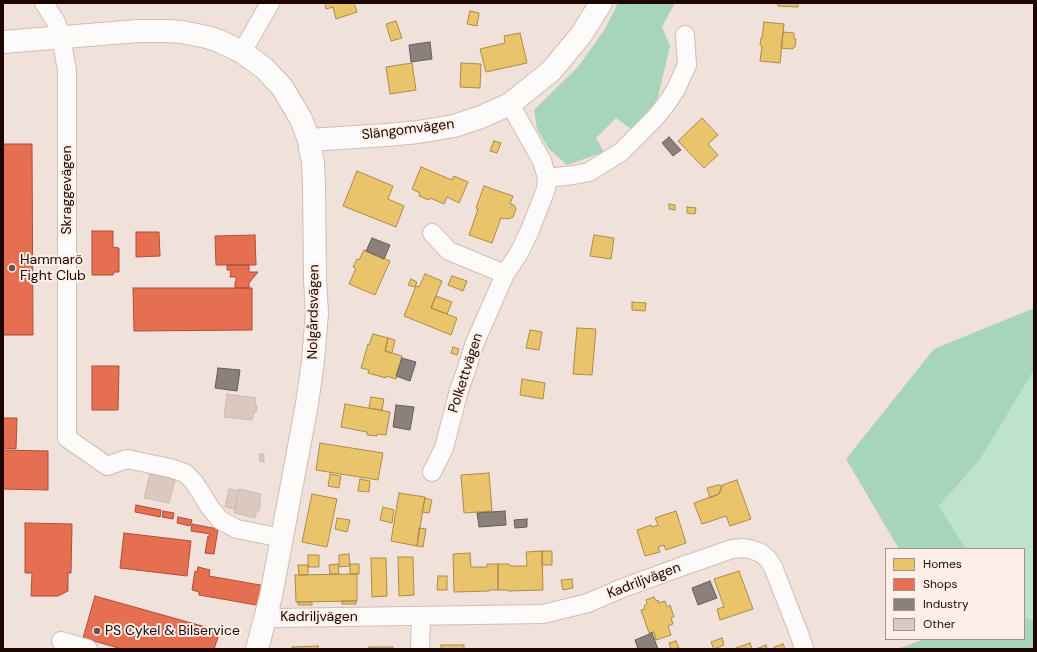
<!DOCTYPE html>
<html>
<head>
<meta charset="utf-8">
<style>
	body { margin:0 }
	#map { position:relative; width:1037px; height:652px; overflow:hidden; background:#f1e1db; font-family:"DM Sans",sans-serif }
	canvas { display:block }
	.frame { position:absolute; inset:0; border:4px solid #1d0500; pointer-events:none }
	.legend { position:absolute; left:885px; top:548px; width:140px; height:92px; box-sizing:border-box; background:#fdeee7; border:1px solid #a3918b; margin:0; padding:5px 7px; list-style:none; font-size:12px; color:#1d0500 }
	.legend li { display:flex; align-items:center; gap:8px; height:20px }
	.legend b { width:20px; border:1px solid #a3918b }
</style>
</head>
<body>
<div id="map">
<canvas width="1037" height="652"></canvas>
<div class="frame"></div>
<ul class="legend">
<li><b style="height:11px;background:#e9c46a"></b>Homes</li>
<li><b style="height:11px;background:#e76f51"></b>Shops</li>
<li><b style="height:11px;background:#8a817c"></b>Industry</li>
<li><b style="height:11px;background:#dac8c1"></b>Other</li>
</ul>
</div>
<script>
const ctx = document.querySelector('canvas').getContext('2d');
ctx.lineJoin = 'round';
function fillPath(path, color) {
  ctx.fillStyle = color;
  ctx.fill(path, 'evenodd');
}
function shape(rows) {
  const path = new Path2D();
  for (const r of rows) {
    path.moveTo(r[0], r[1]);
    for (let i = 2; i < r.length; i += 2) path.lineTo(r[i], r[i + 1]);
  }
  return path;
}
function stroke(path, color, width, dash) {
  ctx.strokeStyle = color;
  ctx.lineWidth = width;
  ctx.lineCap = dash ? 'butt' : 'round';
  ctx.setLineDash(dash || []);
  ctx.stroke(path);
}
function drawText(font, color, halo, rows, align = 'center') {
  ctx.font = font + ' "DM Sans",sans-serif';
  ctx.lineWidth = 4;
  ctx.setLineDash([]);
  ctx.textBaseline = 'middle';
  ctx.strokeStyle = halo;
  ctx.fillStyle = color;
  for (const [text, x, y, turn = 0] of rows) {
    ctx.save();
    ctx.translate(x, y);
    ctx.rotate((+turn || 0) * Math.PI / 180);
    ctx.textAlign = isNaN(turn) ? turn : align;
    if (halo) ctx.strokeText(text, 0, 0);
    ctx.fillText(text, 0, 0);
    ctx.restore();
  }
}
const green = shape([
	[1034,370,1034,620,1024,618,1024,549,966,549,939,506,979,461]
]);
const forest = shape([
	[618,3,675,3,662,27,670,46,657,101,631,129,616,118,596,138,604,152,567,165,549,149,537,129,534,110,578,67,605,29],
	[1034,308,1034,370,979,461,939,506,966,549,899,549,846,459,934,349],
	[1024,618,1034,620,1034,649,897,649,925,639,1024,639]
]);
const homes = shape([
	[325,3,354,3,357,12,336,19,333,7,326,9,325,3],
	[778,3,798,3,798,7,778,6,778,3],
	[470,11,479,13,477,26,467,24,470,11],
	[396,21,402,38,391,41,386,24,396,21],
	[764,22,784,24,780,63,760,61,762,46,760,45,761,38,762,38,764,22],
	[783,32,794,33,794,38,796,39,795,47,792,49,781,48,783,32],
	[520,33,527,63,486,72,480,49,505,43,504,36,520,33],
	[412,63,416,90,390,94,386,67,412,63],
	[461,63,481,64,480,88,460,87,461,63],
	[702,118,718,135,708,144,718,155,704,168,678,141,702,118],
	[494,141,501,143,497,153,490,151,494,141],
	[421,167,452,180,454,176,468,182,459,203,447,197,444,204,430,198,429,200,419,196,420,193,412,189,421,167],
	[357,171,393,186,388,199,404,206,396,227,343,206,357,171],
	[484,186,513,196,510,204,514,205,516,209,513,217,508,219,505,218,504,219,501,218,492,243,469,235,478,209,476,208,484,186],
	[669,204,675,205,675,210,669,209,669,204],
	[687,207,696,208,695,214,687,213,687,207],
	[594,235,614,238,611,259,590,256,594,235],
	[364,250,390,261,375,295,349,284,356,268,353,267,357,259,359,260,364,250],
	[425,274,442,281,431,308,457,318,451,335,404,316,416,286,419,287,425,274],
	[452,276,467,281,463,291,448,285,452,276],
	[411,279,417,282,415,287,408,285,411,279],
	[436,296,452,302,447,314,431,308,436,296],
	[632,302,646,303,645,311,632,310,632,302],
	[577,328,596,329,592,375,573,374,577,328],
	[530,330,542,332,539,350,526,348,530,330],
	[373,334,388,338,385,351,402,356,396,379,386,376,386,378,368,373,369,370,361,368,368,344,369,345,373,334],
	[388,338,395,340,392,353,385,351,388,338],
	[453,347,459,349,457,355,451,353,453,347],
	[522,379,545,383,543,399,520,395,522,379],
	[371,397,384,399,382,410,369,408,371,397],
	[345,404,390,412,386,435,377,434,377,436,367,435,367,432,341,427,345,404],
	[320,443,383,453,378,480,316,470,320,443],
	[489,473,492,511,464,513,461,475,489,473],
	[330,474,341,476,339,488,328,486,330,474],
	[360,479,370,481,369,492,358,491,360,479],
	[737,480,751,519,730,526,726,516,702,524,694,503,719,494,722,485,737,480],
	[718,485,722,486,719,494,710,498,707,488,718,485],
	[399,493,425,497,417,546,391,541,399,493],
	[312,494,337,499,327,547,302,542,312,494],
	[425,498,432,500,429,513,422,512,425,498],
	[383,507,394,510,392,523,380,520,383,507],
	[676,511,686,543,666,550,664,545,658,547,660,552,645,556,637,530,651,525,652,527,658,525,655,518,676,511],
	[337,518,350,520,347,532,335,529,337,518],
	[419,528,426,529,423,547,417,546,419,528],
	[542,551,552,551,552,565,542,565,542,551],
	[542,551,543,590,508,591,508,590,498,590,498,564,509,564,510,566,527,566,526,552,542,551],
	[470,553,471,567,487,567,487,564,498,564,498,590,489,590,489,591,454,592,453,554,470,553],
	[349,554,350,566,339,567,339,555,349,554],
	[308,555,319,555,319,567,308,567,308,555],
	[398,557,413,557,414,595,399,596,398,557],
	[371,558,386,558,387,596,372,597,371,558],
	[338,564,339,574,330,574,329,565,338,564],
	[350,564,359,564,359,574,350,574,350,564],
	[298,565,308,565,308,575,299,575,298,565],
	[739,571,753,609,720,620,717,609,724,607,714,579,739,571],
	[357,574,357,601,296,602,295,575,357,574],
	[438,576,447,576,447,590,437,590,438,576],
	[572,579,573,588,563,590,561,580,572,579],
	[654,597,656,601,658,600,659,603,665,601,667,607,670,605,674,617,671,618,673,624,668,626,671,635,656,640,654,632,649,633,641,610,645,609,644,606,647,604,646,600,654,597],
	[342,601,356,601,356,604,342,604,342,601],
	[298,602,312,602,312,605,298,605,298,602],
	[722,638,724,645,714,649,711,642,722,638],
	[676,641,679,648,671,649,669,643,676,641],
	[750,643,752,649,733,649,750,643],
	[783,644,785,649,775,649,774,647,783,644],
	[441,645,464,645,464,649,441,649,441,645],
	[766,645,767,649,756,649,766,645],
	[318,646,318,649,292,649,292,647,318,646],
	[369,647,393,647,393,649,369,649,369,647]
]);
const shops = shape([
	[3,144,32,144,33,335,3,335,3,144],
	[92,231,113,231,113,247,119,248,119,272,114,272,113,275,92,275,92,231],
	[136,232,159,232,160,256,136,257,136,232],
	[255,235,256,265,216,265,215,236,255,235],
	[227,265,249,265,249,272,258,272,249,283,249,288,235,288,235,282,236,282,236,277,230,277,231,270,227,270,227,265],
	[133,288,252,288,252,330,134,331,133,288],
	[92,366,119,366,118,410,92,410,92,366],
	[3,418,17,418,16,449,3,448,3,418],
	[3,450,48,451,48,490,3,489,3,450],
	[136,505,161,510,160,517,135,512,136,505],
	[163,511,174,513,173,519,162,517,163,511],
	[178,517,192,520,190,526,177,523,178,517],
	[25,523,72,524,71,573,68,573,68,591,58,596,31,596,32,573,25,573,25,523],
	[192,524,218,529,214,554,205,553,208,536,210,536,210,534,191,531,192,524],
	[124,533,191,541,187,576,120,568,124,533],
	[198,567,210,570,209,576,266,586,262,606,199,595,199,592,192,590,195,571,197,572,198,567],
	[95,596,220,631,214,649,122,649,83,638,95,596]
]);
const industry = shape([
	[430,42,432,59,411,62,409,45,430,42],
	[669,137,681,150,673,156,662,143,669,137],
	[372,238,390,245,384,259,366,251,372,238],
	[402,358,416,362,410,381,396,376,402,358],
	[218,368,240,370,237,391,215,388,218,368],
	[396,405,414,407,410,430,393,427,396,405],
	[505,511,506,525,479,527,477,513,505,511],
	[527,519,527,527,515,528,514,520,527,519],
	[710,581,717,598,698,605,692,588,710,581],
	[652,633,658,649,638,649,635,640,652,633]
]);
const building = shape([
	[227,394,256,398,255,405,257,405,256,412,254,412,252,420,224,417,227,394],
	[260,454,264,454,264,462,259,461,260,454],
	[150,474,175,480,169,503,144,498,150,474],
	[229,489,239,491,235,509,225,507,229,489],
	[239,489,261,494,259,501,261,501,259,511,257,510,255,518,234,513,239,489]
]);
const minor = shape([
	[44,3,56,22,61,37,67,70,67,438,107,466,127,459,170,468,185,473,194,482,209,506,220,520,237,529,282,538],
	[242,52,261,19,270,3],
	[547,178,574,175,589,172,621,152,655,118,667,103,676,89,687,65,685,35],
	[432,233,449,251,505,274],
	[432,472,444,448,459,390,467,368,474,345,505,274,519,253,530,230,546,189,547,178,542,161,510,104],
	[266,616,275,618,543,614,588,603,620,589,683,566,732,549,744,548,753,550,761,553,768,559,773,567,800,636,804,649],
	[61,641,88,649],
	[420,649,421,617]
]);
const tertiary = shape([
	[3,42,138,31,168,31,182,32,207,37,219,41,242,52,264,68,282,87,301,119,309,140,310,148,313,162,314,184,315,279,317,313,313,361,307,404,271,596,257,649],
	[309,140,387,135,418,132,454,126,481,117,510,104,551,71,581,35,601,3]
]);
const markers = [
	[12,268,4,"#67524d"],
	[97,631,4,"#67524d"]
];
const streetNames = [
	["Slängomvägen",408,130,-7],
	["Skraggevägen",67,190,-90],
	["Nolgårdsvägen",314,312,-89],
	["Polkettvägen",466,373,-72],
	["Kadriljvägen",644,581,-21],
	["Kadriljvägen",319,617]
];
const poiNames = [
	["Hammarö",20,260],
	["Fight Club",20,276],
	["PS Cykel & Bilservice",105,631]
];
fillPath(green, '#bde3ca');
fillPath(forest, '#a7d5bb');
fillPath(homes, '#e9c46a');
stroke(homes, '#ac8b4a', 1);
fillPath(shops, '#e76f51');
stroke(shops, '#aa4f39', 1);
fillPath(industry, '#8a817c');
stroke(industry, '#695c57', 1);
fillPath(building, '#dac8c1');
stroke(building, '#cfbab2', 1);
stroke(minor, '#d1bdb4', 20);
stroke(tertiary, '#d1bdb4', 24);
stroke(minor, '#fdfafa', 18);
stroke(tertiary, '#fdfafa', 22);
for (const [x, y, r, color] of markers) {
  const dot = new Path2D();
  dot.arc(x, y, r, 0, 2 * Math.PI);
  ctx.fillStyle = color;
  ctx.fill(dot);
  stroke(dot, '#fdeee7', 1.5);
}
drawText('14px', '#1d0500', '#fdeee7', streetNames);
drawText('14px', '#1d0500', '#fdeee7', poiNames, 'left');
</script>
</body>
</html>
